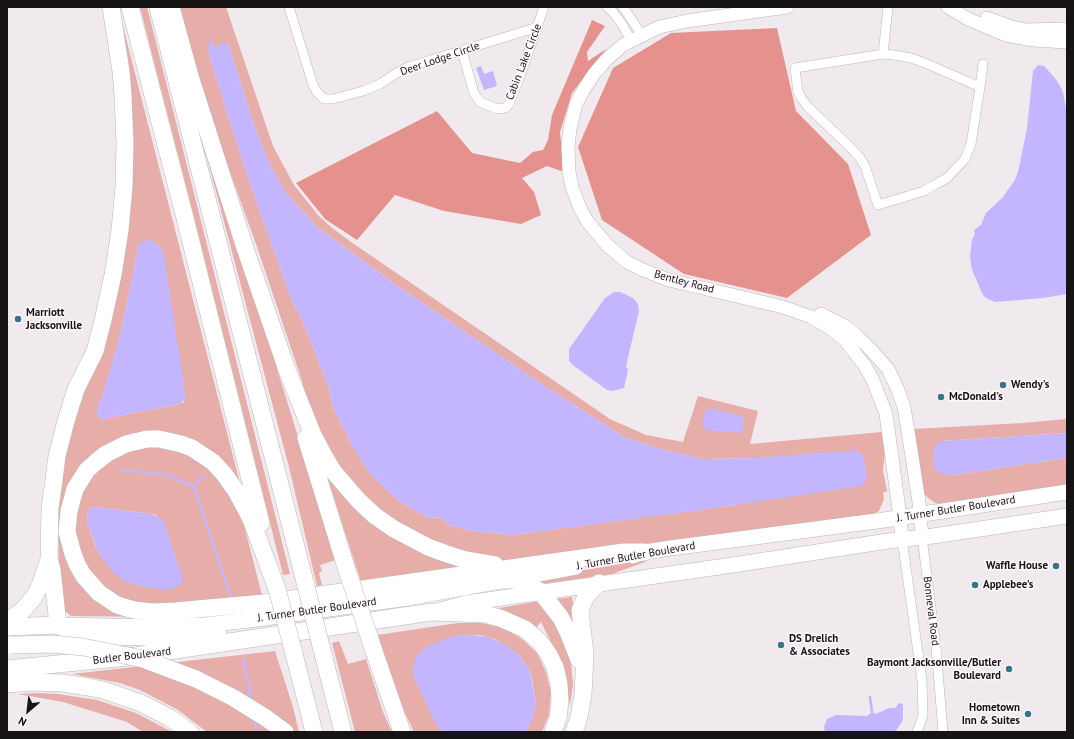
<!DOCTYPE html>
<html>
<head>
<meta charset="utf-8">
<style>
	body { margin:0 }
	#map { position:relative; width:1074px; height:739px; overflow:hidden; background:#f0eaee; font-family:"PT Sans",sans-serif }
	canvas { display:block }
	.frame { position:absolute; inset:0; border:8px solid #151314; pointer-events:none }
	.north { position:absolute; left:8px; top:691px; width:40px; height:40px; -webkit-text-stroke:3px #fdf7fb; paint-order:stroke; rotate:208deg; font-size:11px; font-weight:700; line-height:16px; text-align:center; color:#151314 }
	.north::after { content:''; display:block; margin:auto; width:14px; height:18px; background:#151314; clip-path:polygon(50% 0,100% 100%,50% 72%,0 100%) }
</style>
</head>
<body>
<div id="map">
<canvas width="1074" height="739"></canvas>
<div class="frame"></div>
<div class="north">N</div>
</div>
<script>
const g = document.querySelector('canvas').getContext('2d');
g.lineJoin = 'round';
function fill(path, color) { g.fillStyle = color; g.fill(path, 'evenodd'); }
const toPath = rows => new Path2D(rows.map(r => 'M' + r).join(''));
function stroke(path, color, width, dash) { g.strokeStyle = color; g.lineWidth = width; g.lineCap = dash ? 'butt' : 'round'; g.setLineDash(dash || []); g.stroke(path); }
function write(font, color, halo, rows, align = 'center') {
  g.font = font + ' "PT Sans",sans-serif'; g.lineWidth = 3; g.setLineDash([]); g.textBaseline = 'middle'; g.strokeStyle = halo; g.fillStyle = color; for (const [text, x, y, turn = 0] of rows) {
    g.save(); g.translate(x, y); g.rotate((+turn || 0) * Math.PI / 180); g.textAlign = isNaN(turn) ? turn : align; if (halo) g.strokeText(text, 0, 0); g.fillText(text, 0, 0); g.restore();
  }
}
fill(toPath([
	[118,7,243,495,222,466,138,437,69,491,83,582,157,617,71,616,65,611,59,575,58,516,66,455,75,420,93,367,116,277],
	[150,241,156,243,161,248,184,402,180,404,103,419,99,418,99,403,102,399,121,332,139,244],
	[140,7,147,7,290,574,283,575,201,245],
	[180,7,226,7,273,146,294,185,318,215,332,228,354,244,610,419,646,435,683,442,698,396,758,411,750,444,882,432,885,451,883,471,887,491,883,493,884,499,879,511,873,514,591,553,505,562,454,552,385,517,335,465,311,413,301,378,256,244,225,158,200,81],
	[214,43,215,49,228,43,254,125,270,165,286,193,317,227,399,287,546,387,624,437,661,449,703,459,754,458,736,505,512,535,472,531,448,525,441,517,429,518,400,502,370,474,353,447,333,407,328,385,302,320,290,296,246,172,209,55],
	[201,135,254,294,336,560,320,565,322,571,319,573,322,585,317,586,289,467],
	[1067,419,1067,433,941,441,947,476,1067,458,1067,485,940,504,935,503,927,497,923,492,913,429,1023,423],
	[155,442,208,463,241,513,263,599,148,608,103,590,73,544,77,497,107,457],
	[96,507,151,514,157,515,100,556,93,540,87,521,88,509],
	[320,455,370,515,493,567,362,585],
	[645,560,645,562,612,574,542,584,537,578],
	[572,597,572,598,578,634,556,599],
	[540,601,550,613,569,652,571,664,573,684,570,706,565,670,541,622,536,628,523,619,499,608],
	[458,623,481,623,503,628,522,639,537,653,546,672,551,692,549,715,542,732,526,732,534,714,536,704,532,679,530,671,524,662,518,654,495,639,480,635,472,635,455,636,413,676,442,732,414,732,404,711,377,635],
	[339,641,348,664,366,659,383,712,392,732,355,732,332,643],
	[275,651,293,707,299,732,207,732,178,710,140,690,120,683,72,674],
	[38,693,58,694,97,700,136,713,172,732,143,732,127,722,63,702,18,694]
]), '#e6ada9');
fill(toPath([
	[592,20,605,26,587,52,588,61,606,49,572,93,560,132,564,172,547,166,522,178,534,192,541,215,521,224,444,211,395,195,357,240,325,219,296,183,437,111,472,153,520,163,533,152,543,150,548,140,552,115],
	[777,28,796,111,848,164,871,235,787,298,684,274,602,220,578,147,613,68,671,33]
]), '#e5928f');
fill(toPath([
	[210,40,214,43,215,49,217,48,222,43,228,43,254,125,270,165,286,193,317,227,399,287,546,387,624,437,661,449,703,459,754,458,857,450,864,457,867,479,862,486,694,511,512,535,472,531,448,525,441,517,429,518,400,502,370,474,353,447,333,407,328,385,302,320,290,296,246,172,209,55,209,41],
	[1038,65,1044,66,1054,77,1059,84,1063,92,1067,115,1067,294,1043,298,995,302,986,298,983,295,972,270,970,256,972,240,975,234,974,230,981,225,986,213,1002,198,1015,180,1019,168,1027,128,1033,71],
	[481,66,484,74,493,71,497,86,484,90,476,68],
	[150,240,156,243,161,248,164,255,186,398,180,404,103,419,99,418,97,414,97,409,102,398,121,332,139,244,144,241],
	[614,292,620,292,633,298,638,304,639,311,626,366,628,370,624,388,613,391,607,390,574,366,569,361,569,349,605,298],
	[710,408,742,416,744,419,743,428,740,433,707,430,704,429,702,425,705,411],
	[1067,433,1067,458,947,476,939,472,935,469,933,464,934,447,941,441],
	[96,507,151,514,163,519,183,579,182,584,168,590,145,587,125,582,112,571,100,556,93,539,87,521,88,509],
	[472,635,488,637,501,642,518,654,530,671,536,704,534,714,526,732,442,732,437,726,413,676,413,667,414,662,418,655,425,648,445,639,455,636],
	[899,703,903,704,903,717,902,722,895,732,825,732,824,727,827,719,836,715,867,716,872,712,876,714,889,708,895,708]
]), '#c4b6fe');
stroke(toPath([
	[122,470,168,475,194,487,230,595],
	[194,487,204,475],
	[243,659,252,702],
	[870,697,872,712],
	[254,719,257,732]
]), '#c4b6fe', 2.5);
const street = toPath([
	[289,7,313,85,317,92,324,99,333,99,363,91,380,84,395,74,408,67,538,27],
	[607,7,612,11,622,24,631,41],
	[623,7,642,35],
	[462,51,474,93,480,102,497,109,505,108,509,104,519,79,544,7],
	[883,54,888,7],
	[980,87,925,63,911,58,894,55,883,54,795,68,798,92,802,99,807,106,850,147,860,158,865,166,878,205,924,191,936,184,947,178,965,159,971,144,980,87,983,64],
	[922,537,936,647,943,732],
	[902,539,922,681,923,716,917,732]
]);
const secondary = toPath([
	[787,7,687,21,659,27,623,45,606,60,594,74,584,89,576,104,570,129,568,146,569,172,572,187,580,208,587,221,607,245,627,262,643,270,669,280,783,307,811,317,827,326,844,339,865,366,872,378,886,414,900,517,902,539],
	[948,7,968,19,1006,35,1034,40,1067,42],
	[987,18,1012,27,1027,30,1067,29],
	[821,314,843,325,856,335,872,351,888,369,898,390,904,407,909,437,919,502,922,537]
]);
const primary = toPath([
	[633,556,645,552,671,548,884,520,1067,492],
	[440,610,466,603,733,565,888,541,933,536,1067,516],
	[61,625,153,627,205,625,250,620,408,598,576,567]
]);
const highway = toPath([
	[130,7,184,214,261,523],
	[158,7,306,586],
	[171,7,190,76,245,248,287,370,313,435,323,454,333,471,358,500,375,516,394,529,428,547,444,553,466,560,495,565],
	[306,438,345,564],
	[502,580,514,580,527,584,541,592,561,618,568,632,579,660],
	[277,589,251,519,236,491,224,474,213,462,192,448,181,444,159,439,147,439,126,444,106,454,96,462,87,470,75,489,69,511,67,532,73,554,77,564,83,575,99,593,117,605,134,610,153,612,175,611,264,603,624,552,645,552],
	[7,619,14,617,23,610,34,597,40,586,49,559],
	[58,625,52,569,49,559,50,508,54,480,57,456,66,421,76,389,95,351,103,320,113,275,120,230,124,187,125,143,123,95,121,71,111,7],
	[58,625,73,633,97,636,147,637,218,634],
	[7,627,58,625],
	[321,646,343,732],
	[293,650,314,732],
	[374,651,402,732],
	[7,669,128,657,431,612,484,614,500,618,525,629,539,641,548,653,555,667,559,684,560,701,558,718,553,732],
	[7,684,33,682,63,683,88,687,103,690,141,703,170,718,190,732],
	[574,732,579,717,583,695,585,654,580,610,586,596,599,583]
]);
stroke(street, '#bbb6b9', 10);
stroke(secondary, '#bbb6b9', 14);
stroke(primary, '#bbb6b9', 16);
stroke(highway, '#bbb6b9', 18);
stroke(street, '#fff', 9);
stroke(secondary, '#fff', 13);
stroke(primary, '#fff', 15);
stroke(highway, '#fff', 17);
const highwayBridge = toPath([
	[345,564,374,651],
	[306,586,321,646],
	[277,589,293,650],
	[12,645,53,644,83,647,143,659,196,679,232,697,266,718,285,732]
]);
stroke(highwayBridge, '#bbb6b9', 18, []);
stroke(highwayBridge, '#fff', 17);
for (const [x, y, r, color] of [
	[18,319,4,"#37738a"],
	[1003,385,4,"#37738a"],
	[941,397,4,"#37738a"],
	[1056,566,4,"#37738a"],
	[975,585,4,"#37738a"],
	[781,645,4,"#37738a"],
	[1009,669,4,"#37738a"],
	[1028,714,4,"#37738a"]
]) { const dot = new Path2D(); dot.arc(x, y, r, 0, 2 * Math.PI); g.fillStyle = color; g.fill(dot); stroke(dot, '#fdf7fb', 1.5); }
write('11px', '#151314', '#fdf7fb', [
	["Deer Lodge Circle",440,59,-19],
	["Cabin Lake Circle",524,62,-69],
	["Bentley Road",684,282,15],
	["J. Turner Butler Boulevard",956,509,-9],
	["J. Turner Butler Boulevard",636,556,-10],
	["J. Turner Butler Boulevard",317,610,-8],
	["Bonneval Road",931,611,83],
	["Butler Boulevard",132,656,-7]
]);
write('bold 11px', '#151314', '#fdf7fb', [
	["Marriott",26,313],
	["Jacksonville",26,326],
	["Wendy's",1011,385],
	["McDonald's",949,397],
	["Waffle House",1048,566,"right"],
	["Applebee's",983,585],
	["DS Drelich",789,639],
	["& Associates",789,652],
	["Baymont Jacksonville/Butler",1001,663,"right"],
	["Boulevard",1001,676,"right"],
	["Hometown",1020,708,"right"],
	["Inn & Suites",1020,721,"right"]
], 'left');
</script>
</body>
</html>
